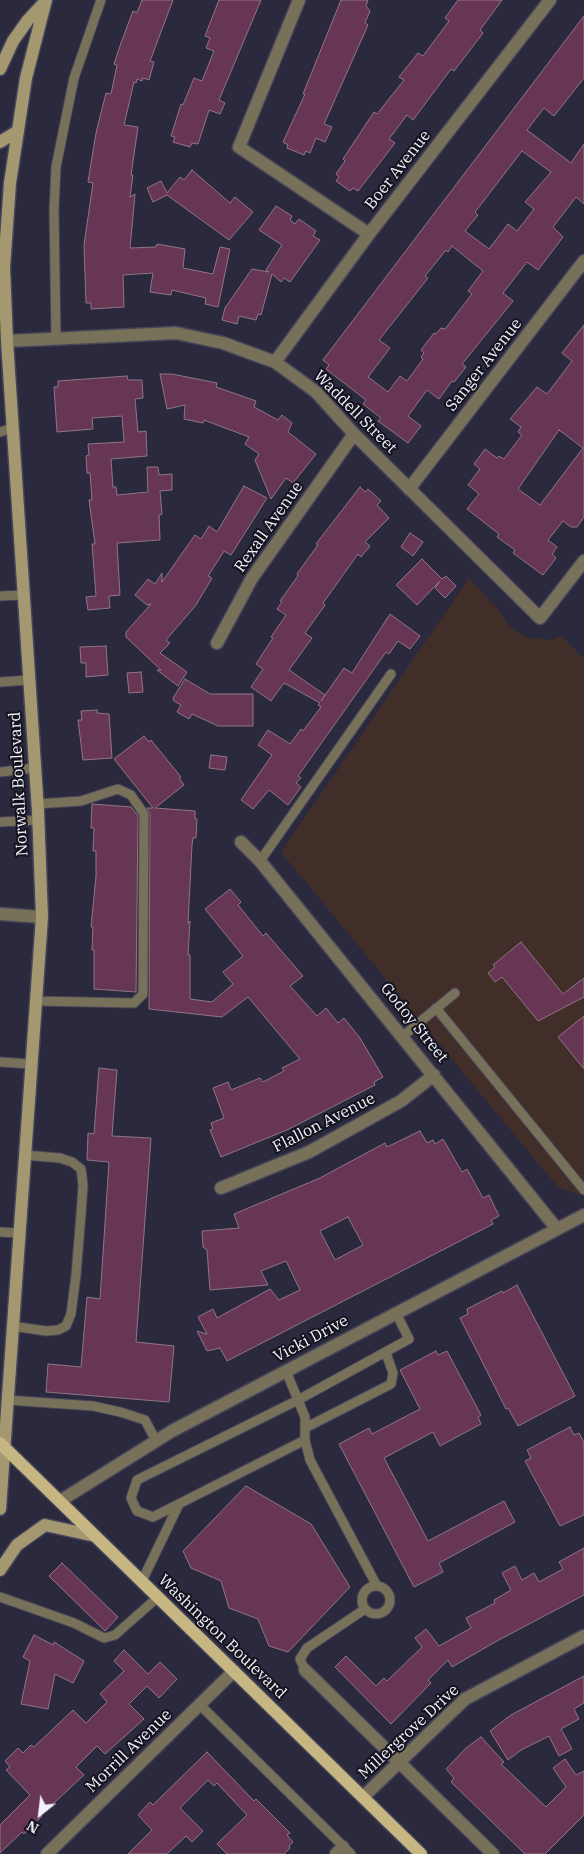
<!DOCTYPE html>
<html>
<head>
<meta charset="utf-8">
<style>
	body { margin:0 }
	#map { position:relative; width:584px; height:1854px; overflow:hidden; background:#2b293e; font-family:"IBM Plex Serif",serif }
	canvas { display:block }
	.north { position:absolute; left:15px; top:1789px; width:50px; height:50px; -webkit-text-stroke:4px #14131d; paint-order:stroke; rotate:209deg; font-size:14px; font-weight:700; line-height:20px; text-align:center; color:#f2f2fd }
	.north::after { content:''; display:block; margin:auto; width:18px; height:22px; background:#f2f2fd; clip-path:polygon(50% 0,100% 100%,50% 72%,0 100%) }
</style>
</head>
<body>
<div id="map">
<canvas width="584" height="1854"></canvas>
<div class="north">N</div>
</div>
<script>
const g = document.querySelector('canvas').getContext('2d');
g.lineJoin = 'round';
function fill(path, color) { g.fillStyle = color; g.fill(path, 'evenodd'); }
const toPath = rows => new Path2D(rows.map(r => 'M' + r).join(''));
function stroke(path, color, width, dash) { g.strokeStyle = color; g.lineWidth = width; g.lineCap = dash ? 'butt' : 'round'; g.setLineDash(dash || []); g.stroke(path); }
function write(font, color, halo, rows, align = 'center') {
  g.font = font + ' "IBM Plex Serif",serif'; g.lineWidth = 4; g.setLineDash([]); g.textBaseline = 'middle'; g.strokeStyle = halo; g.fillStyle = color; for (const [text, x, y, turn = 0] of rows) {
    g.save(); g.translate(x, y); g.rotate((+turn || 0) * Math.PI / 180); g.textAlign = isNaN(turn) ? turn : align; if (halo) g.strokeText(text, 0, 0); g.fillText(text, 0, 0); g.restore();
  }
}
fill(toPath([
	[469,578,496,607,512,629,529,638,551,640,561,636,584,659,584,1192,578,1195,558,1187,541,1167,281,852]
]), '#412e29');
const building = toPath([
	[142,0,173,0,150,61,154,62,149,80,143,78,142,81,137,79,136,83,134,82,124,125,138,127,131,175,133,175,130,197,135,194,130,248,156,247,157,244,185,249,183,268,213,274,220,247,230,249,218,307,205,304,206,298,172,290,171,295,150,292,153,273,123,275,124,307,91,309,91,303,86,303,84,245,93,183,88,182,96,133,106,93,111,94,117,65,114,64,121,43,133,11,137,13,142,0],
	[219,0,261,0,219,100,225,103,220,114,209,110,198,144,192,143,190,147,173,142,175,137,171,136,181,104,183,105,194,78,202,81,214,51,206,48,210,38,205,36,219,0],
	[341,0,368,0,366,6,370,11,365,23,368,25,324,124,332,127,325,142,316,138,310,153,306,151,304,155,287,148,288,145,283,142,305,94,303,94,341,0],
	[458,0,502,0,480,30,483,33,454,71,451,69,413,120,407,115,389,139,395,143,358,191,353,188,350,191,336,181,339,177,336,174,345,161,343,159,374,112,377,114,404,80,399,77,418,53,423,56,449,21,445,18,458,0],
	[584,16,584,78,554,116,544,108,527,130,571,163,584,144,584,204,576,197,553,227,563,237,538,270,527,262,503,293,513,301,462,364,466,367,454,382,452,381,439,399,427,390,408,416,421,426,408,443,378,421,381,418,363,404,366,400,326,369,329,365,323,360,584,16],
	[522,151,551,172,525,202,534,209,517,231,508,224,489,249,465,231,478,215,475,212,522,151],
	[452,246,483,271,468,291,472,294,445,329,441,328,436,334,434,333,421,350,424,353,421,357,423,359,407,381,400,376,388,392,368,377,390,348,379,340,428,278,425,276,446,250,448,252,452,246],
	[192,170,230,203,235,197,253,212,229,240,167,195,153,202,147,188,161,181,167,193,180,177,184,180,192,170],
	[276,206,292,216,290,220,295,224,299,219,316,231,313,236,320,240,290,282,284,278,281,282,272,274,261,315,258,314,256,320,239,316,237,324,222,320,225,308,252,269,269,272,266,270,282,245,259,230,276,206],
	[584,325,584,517,577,527,571,527,563,521,548,540,557,547,552,554,556,558,543,575,513,553,515,550,497,537,499,534,467,509,479,494,468,485,480,469,474,464,485,449,497,458,499,456,504,459,522,435,518,432,521,427,510,419,537,387,547,394,572,361,562,353,584,325],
	[559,430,583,448,540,505,518,489,559,430],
	[160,374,172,374,217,383,216,387,256,401,254,407,278,420,282,415,292,423,288,432,316,454,293,483,286,478,271,499,255,460,259,454,245,444,249,437,204,420,203,423,184,419,185,405,167,409,160,374],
	[127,376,128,380,142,380,143,398,135,399,138,432,146,431,147,456,111,459,113,487,116,487,117,495,148,492,147,467,158,467,159,475,172,474,172,490,160,491,162,514,159,515,160,540,117,543,120,595,109,596,110,608,88,610,86,597,96,596,92,544,95,544,89,500,92,500,90,473,87,473,86,456,89,455,88,444,124,442,122,416,92,418,93,429,57,432,54,387,58,387,58,381,127,376],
	[244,486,267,498,231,555,224,551,208,576,212,578,196,605,166,640,170,643,160,653,187,672,178,686,157,670,161,670,126,637,126,632,151,604,147,605,135,595,148,579,155,584,162,573,162,582,195,535,201,539,209,526,217,532,244,486],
	[360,487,365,492,368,489,381,501,377,505,389,518,365,542,370,546,361,557,358,554,323,603,325,605,305,633,312,638,289,670,325,695,321,701,344,668,352,673,390,614,420,636,410,649,398,641,389,654,386,652,298,776,301,778,296,783,301,787,288,805,269,790,253,809,241,800,272,755,258,745,268,730,290,744,301,729,303,731,321,707,318,705,320,703,284,683,271,701,251,687,263,669,256,664,273,638,271,637,286,615,277,609,282,602,280,601,298,576,297,574,318,545,316,544,360,487],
	[410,533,423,542,413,556,401,547,410,533],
	[422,559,442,579,446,576,456,586,445,598,435,588,440,581,417,605,396,585,422,559],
	[106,646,108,675,86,677,86,663,81,663,80,647,106,646],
	[141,672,143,692,129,693,127,673,141,672],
	[185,679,210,694,253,694,253,726,218,726,192,714,189,719,177,712,181,705,174,701,173,698,185,679],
	[97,710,97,713,109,714,112,758,83,760,78,720,82,720,81,711,97,710],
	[144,736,149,742,151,740,181,777,179,778,184,785,155,808,195,811,195,819,197,819,196,838,193,838,192,845,188,923,190,921,188,955,190,955,190,999,212,1002,233,984,223,972,243,956,205,909,230,889,241,902,238,905,263,936,266,933,303,976,290,986,317,1016,326,1008,338,1023,344,1018,360,1038,383,1077,374,1082,375,1085,289,1129,221,1157,210,1130,213,1129,211,1123,224,1118,213,1088,228,1082,231,1090,260,1078,263,1082,284,1071,282,1068,300,1059,248,997,222,1017,149,1009,150,814,147,808,153,808,114,759,144,736],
	[211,755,227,757,225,770,209,768,211,755],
	[92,804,131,807,138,816,136,992,94,989,94,950,92,950,93,927,91,927,96,876,96,851,93,851,94,828,91,828,92,804],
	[521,942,563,994,584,978,584,997,538,1021,502,977,495,982,488,973,495,967,493,965,521,942],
	[584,1016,584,1069,558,1037,584,1016],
	[99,1068,117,1070,112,1136,151,1138,136,1342,174,1346,169,1402,46,1392,48,1364,81,1367,87,1297,100,1299,109,1162,87,1160,88,1133,94,1134,99,1068],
	[420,1131,427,1143,433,1140,435,1144,443,1139,462,1172,467,1169,483,1198,489,1195,499,1216,491,1220,493,1224,227,1361,220,1348,207,1351,197,1331,207,1334,198,1317,213,1309,217,1318,270,1289,279,1300,300,1290,286,1261,261,1271,268,1285,210,1290,207,1250,203,1247,202,1231,239,1228,234,1214,320,1178,385,1143,387,1147,420,1131],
	[348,1217,363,1245,335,1260,320,1231,348,1217],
	[517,1285,575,1396,518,1426,508,1408,506,1409,460,1318,468,1314,467,1309,502,1291,503,1293,517,1285],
	[436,1351,438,1355,447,1351,481,1415,478,1417,481,1424,440,1446,433,1432,384,1458,428,1541,504,1501,515,1522,439,1563,443,1572,414,1587,339,1444,369,1428,372,1434,420,1409,400,1370,436,1351],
	[570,1427,574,1435,579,1433,584,1442,584,1515,560,1526,525,1461,531,1458,527,1450,570,1427],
	[246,1486,311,1524,350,1587,288,1652,269,1646,258,1619,229,1608,221,1581,191,1568,183,1551,246,1486],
	[584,1548,584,1595,495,1642,452,1667,448,1660,428,1680,431,1683,391,1724,335,1667,346,1656,376,1686,384,1678,387,1681,422,1647,415,1638,426,1629,439,1646,471,1628,466,1618,495,1603,494,1600,511,1590,502,1573,515,1566,522,1580,534,1573,539,1582,563,1569,559,1562,584,1548],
	[62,1563,118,1617,105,1631,49,1576,62,1563],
	[34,1635,53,1645,54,1642,84,1661,73,1683,55,1674,48,1709,21,1704,30,1661,23,1657,34,1635],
	[124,1650,148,1674,160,1662,177,1679,159,1698,147,1686,129,1704,144,1719,105,1754,97,1746,76,1767,84,1775,41,1815,42,1816,24,1834,22,1832,0,1853,0,1825,30,1795,6,1770,10,1767,5,1761,18,1748,23,1753,31,1745,34,1747,73,1710,86,1723,107,1702,100,1694,124,1671,114,1661,124,1650],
	[584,1676,584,1703,574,1709,579,1719,561,1729,572,1749,559,1756,549,1736,521,1750,508,1760,490,1731,511,1715,584,1676],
	[481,1737,504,1762,501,1764,546,1807,566,1787,553,1768,565,1759,576,1775,584,1771,584,1815,545,1854,525,1854,451,1782,454,1778,446,1769,466,1748,481,1737],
	[207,1752,254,1801,256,1799,290,1833,287,1835,293,1842,289,1846,290,1848,284,1854,227,1854,217,1844,247,1815,217,1783,214,1786,208,1780,180,1808,203,1831,192,1842,186,1836,167,1854,128,1854,152,1830,138,1815,150,1802,153,1805,207,1752]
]);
fill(building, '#683655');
stroke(building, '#8f7684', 1);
const lane = toPath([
	[56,338,54,210,56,167,74,78,101,0],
	[0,432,12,428],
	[0,596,23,595],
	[0,682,29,680],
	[0,772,35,768],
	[0,822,38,820],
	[260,861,391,674],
	[35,1001,134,1003,143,994,144,814,131,795,118,789,81,801,37,804],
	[436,1008,584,1190],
	[403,1036,455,993],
	[0,1062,31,1064],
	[0,1232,18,1233],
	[12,1326,46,1331,58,1330,66,1326,71,1314,76,1275,81,1214,83,1185,81,1169,72,1162,60,1158,24,1155],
	[286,1371,305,1417,305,1440,310,1460,377,1586],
	[7,1400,93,1406,120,1412,145,1420,156,1441],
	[305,1428,391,1384,393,1373,386,1353],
	[305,1440,153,1517,137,1511,131,1498,137,1480,298,1400,409,1339,396,1313],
	[142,1581,179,1504],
	'362 1600a14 14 0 1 1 28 0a14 14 0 1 1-28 0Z',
	[0,1597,74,1623,104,1638,115,1635,158,1597],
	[305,1670,300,1659,307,1648,365,1609],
	[200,1705,351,1854]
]);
const street = toPath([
	[299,0,239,147,369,234],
	[7,341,176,333,223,343,275,362,316,392,354,434,540,618,584,561],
	[275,362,369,234,550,0],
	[409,489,584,261],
	[217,643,252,578,354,434],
	[241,842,260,861,557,1229],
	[0,914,42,917],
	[221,1188,309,1152,401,1101,434,1075],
	[60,1501,172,1431,584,1215],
	[305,1670,493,1854],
	[363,1797,465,1699,584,1636],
	[47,1854,234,1671],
	[336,1854,343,1847]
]);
const secondary = toPath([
	[0,69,13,41,28,20,42,5],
	[0,142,18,131],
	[0,1509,42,917,38,811,7,341,4,268,10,183,26,78,46,0],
	[0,1570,17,1545,45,1525,95,1536]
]);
const primary = toPath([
	[0,1443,421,1854]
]);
stroke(lane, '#474559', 11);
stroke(street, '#474559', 15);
stroke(secondary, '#474559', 15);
stroke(primary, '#474559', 15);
stroke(lane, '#787159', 9);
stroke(street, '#787159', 12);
stroke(secondary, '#a49870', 12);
stroke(primary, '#c5b682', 12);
write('16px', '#f2f2fd', '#14131d', [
	["Boer Avenue",398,170,-52],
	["Sanger Avenue",484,365,-52],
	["Waddell Street",355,412,45],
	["Rexall Avenue",269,527,-55],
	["Norwalk Boulevard",19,784,-93],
	["Godoy Street",414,1023,51],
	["Flallon Avenue",324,1123,-27],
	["Vicki Drive",311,1339,-28],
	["Washington Boulevard",222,1637,44],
	["Millergrove Drive",409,1732,-43],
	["Morrill Avenue",129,1751,-44]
]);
</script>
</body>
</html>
